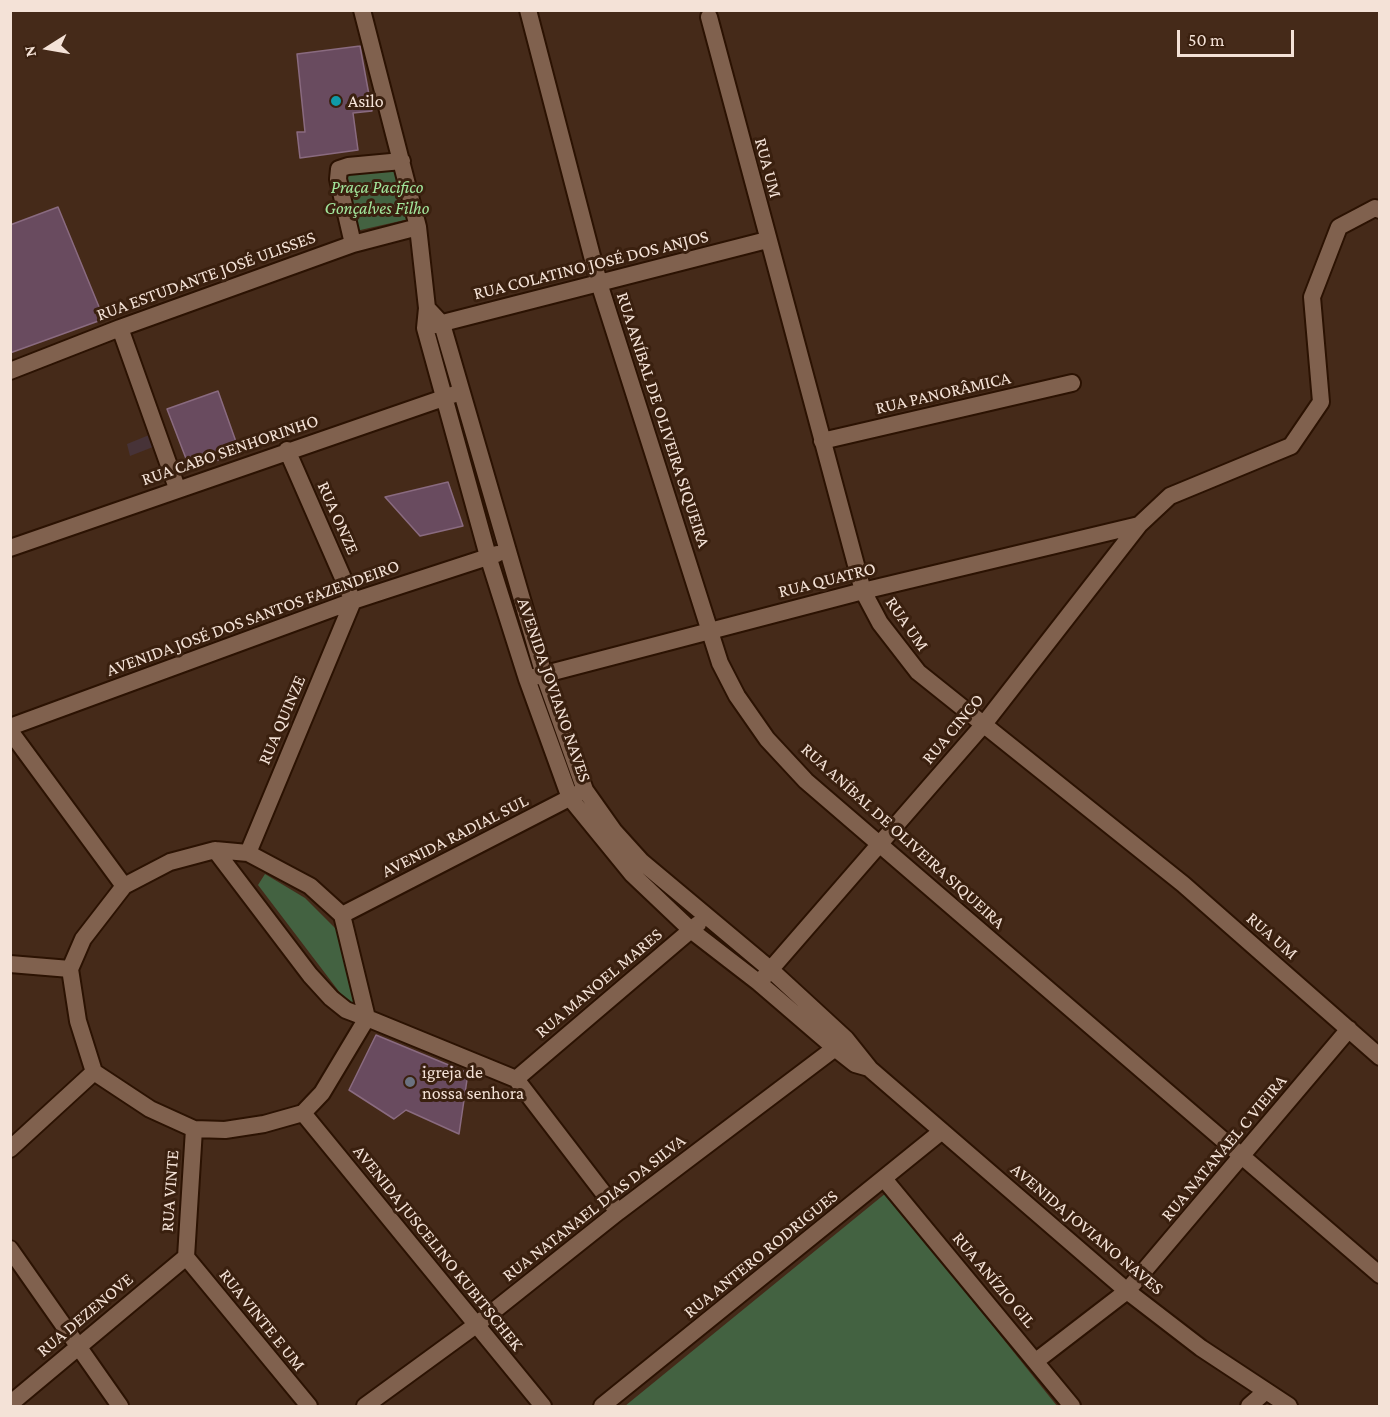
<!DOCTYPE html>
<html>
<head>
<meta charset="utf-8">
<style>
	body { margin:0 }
	#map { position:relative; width:1390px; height:1417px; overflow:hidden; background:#452a19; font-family:"Crimson Pro",serif }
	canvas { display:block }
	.frame { position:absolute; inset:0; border:12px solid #f4e2d7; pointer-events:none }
	.north { position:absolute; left:18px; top:18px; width:60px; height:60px; -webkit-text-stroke:4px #3a200f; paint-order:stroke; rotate:259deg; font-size:16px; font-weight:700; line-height:24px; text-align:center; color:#f4e2d7 }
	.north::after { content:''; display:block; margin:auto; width:21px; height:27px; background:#f4e2d7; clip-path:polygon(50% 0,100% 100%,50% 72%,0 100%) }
	.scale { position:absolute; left:1177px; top:30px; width:117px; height:27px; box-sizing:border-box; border:3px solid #f4e2d7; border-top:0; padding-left:8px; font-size:18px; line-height:21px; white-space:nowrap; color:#f4e2d7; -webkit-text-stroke:4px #3a200f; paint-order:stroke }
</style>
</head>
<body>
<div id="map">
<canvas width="1390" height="1417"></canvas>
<div class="frame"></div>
<div class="north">N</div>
<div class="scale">50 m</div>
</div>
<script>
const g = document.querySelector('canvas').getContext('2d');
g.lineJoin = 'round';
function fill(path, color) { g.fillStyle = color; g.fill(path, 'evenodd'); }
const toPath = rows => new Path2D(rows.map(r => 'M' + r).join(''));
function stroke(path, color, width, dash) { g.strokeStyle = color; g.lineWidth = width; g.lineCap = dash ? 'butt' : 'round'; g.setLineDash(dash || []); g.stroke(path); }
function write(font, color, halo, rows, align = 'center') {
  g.font = font + ' "Crimson Pro",serif'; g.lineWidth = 6; g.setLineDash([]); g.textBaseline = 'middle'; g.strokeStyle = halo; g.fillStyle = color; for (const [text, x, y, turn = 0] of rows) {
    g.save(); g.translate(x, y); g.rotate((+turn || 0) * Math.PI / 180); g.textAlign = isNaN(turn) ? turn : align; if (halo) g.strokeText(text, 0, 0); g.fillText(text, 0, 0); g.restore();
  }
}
fill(toPath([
	[149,435,153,447,130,456,127,444]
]), '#473338');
fill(toPath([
	[400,166,409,219,356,231,343,174],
	[265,874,305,898,338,931,354,1003,350,1006,258,885],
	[886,1193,1057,1406,625,1406]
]), '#436241');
const building = toPath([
	[360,46,372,111,353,113,358,150,300,158,297,132,305,132,297,54,360,46],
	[58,207,104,319,10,353,10,225,58,207],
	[218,391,240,453,190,469,167,409,218,391],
	[448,482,463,526,420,536,385,497,448,482],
	[376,1035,468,1073,459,1134,406,1110,394,1119,349,1090,376,1035]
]);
fill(building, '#694b5f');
stroke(building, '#8a6b80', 1.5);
const street = toPath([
	[362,10,418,227,427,308,425,328,488,556,527,679,570,798,632,874,692,931,758,982,836,1049,855,1064,869,1068],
	[528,10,599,283,720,663,737,696,767,739,806,781,1380,1275],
	[709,17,863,591,880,623,918,672,1183,884,1380,1057],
	[353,244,338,179,339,169,348,166,402,161],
	[427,308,442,324,544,675,585,790,614,831,642,862,771,970,846,1039,870,1069,1127,1291,1201,1348,1289,1406],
	[431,326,767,240],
	[120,328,177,488],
	[10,371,120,328,353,244,418,227],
	[822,441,1072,383],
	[10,548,455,394],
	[534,677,863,591,1139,525],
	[10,727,353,601,497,554],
	[10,731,124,886],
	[215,850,310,975,331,998,346,1010,367,1018,322,1093,303,1113,264,1124,225,1130,194,1129,150,1109,94,1072,78,1021,70,969,83,939,124,886,170,862,215,850],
	[215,850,248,853,310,886,342,915,367,1018,516,1079,618,1212],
	[248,853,353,601,287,450],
	[342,915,579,793],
	[10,964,70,969],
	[764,977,984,724,1139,525,1170,496,1291,446,1321,402,1312,297,1339,227,1375,208,1380,210],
	[516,1079,698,924],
	[303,1113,543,1406],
	[10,1149,94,1072],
	[885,1180,1072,1406],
	[10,1249,120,1406],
	[186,1257,309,1406],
	[186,1257,194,1129],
	[1036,1361,1127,1291,1349,1029],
	[10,1404,186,1257],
	[365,1406,476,1325,618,1212,843,1042],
	[602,1406,942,1131],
	[1249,1406,1266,1391]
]);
stroke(street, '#2b1202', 20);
stroke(street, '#80614e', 16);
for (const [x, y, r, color] of [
	[336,101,6,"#0f9aa8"],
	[410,1082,6,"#6b7280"]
]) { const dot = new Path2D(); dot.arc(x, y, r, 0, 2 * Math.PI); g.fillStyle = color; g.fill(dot); stroke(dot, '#3a200f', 2); }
write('18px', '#f4e2d7', '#3a200f', [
	["Asilo",348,101],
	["igreja de",422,1072],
	["nossa senhora",422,1093]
], 'left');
write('18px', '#f4e2d7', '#3a200f', [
	["RUA UM",768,168,75],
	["RUA COLATINO JOSÉ DOS ANJOS",591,265,-14],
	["RUA ESTUDANTE JOSÉ ULISSES",206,276,-20],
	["RUA PANORÂMICA",943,393,-13],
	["RUA ANÍBAL DE OLIVEIRA SIQUEIRA",663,420,72],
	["RUA CABO SENHORINHO",230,450,-19],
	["RUA ONZE",338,518,66],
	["RUA QUATRO",827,580,-14],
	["AVENIDA JOSÉ DOS SANTOS FAZENDEIRO",253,618,-20],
	["RUA UM",907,624,55],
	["AVENIDA JOVIANO NAVES",554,690,71],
	["RUA QUINZE",282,720,-67],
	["RUA CINCO",953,729,-50],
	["AVENIDA RADIAL SUL",455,836,-27],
	["RUA ANÍBAL DE OLIVEIRA SIQUEIRA",903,836,42],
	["RUA UM",1272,936,41],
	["RUA MANOEL MARES",599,983,-40],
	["RUA NATANAEL C VIEIRA",1224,1148,-50],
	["RUA VINTE",170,1191,-86],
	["RUA NATANAEL DIAS DA SILVA",594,1208,-38],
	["AVENIDA JOVIANO NAVES",1087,1229,40],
	["AVENIDA JUSCELINO KUBITSCHEK",438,1248,51],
	["RUA ANTERO RODRIGUES",761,1254,-39],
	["RUA ANÍZIO GIL",994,1280,50],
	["RUA DEZENOVE",85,1315,-40],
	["RUA VINTE E UM",262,1320,51]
]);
write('italic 18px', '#a2e69c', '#3a200f', [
	["Praça Pacifico",377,187],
	["Gonçalves Filho",377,208]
]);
</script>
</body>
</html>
